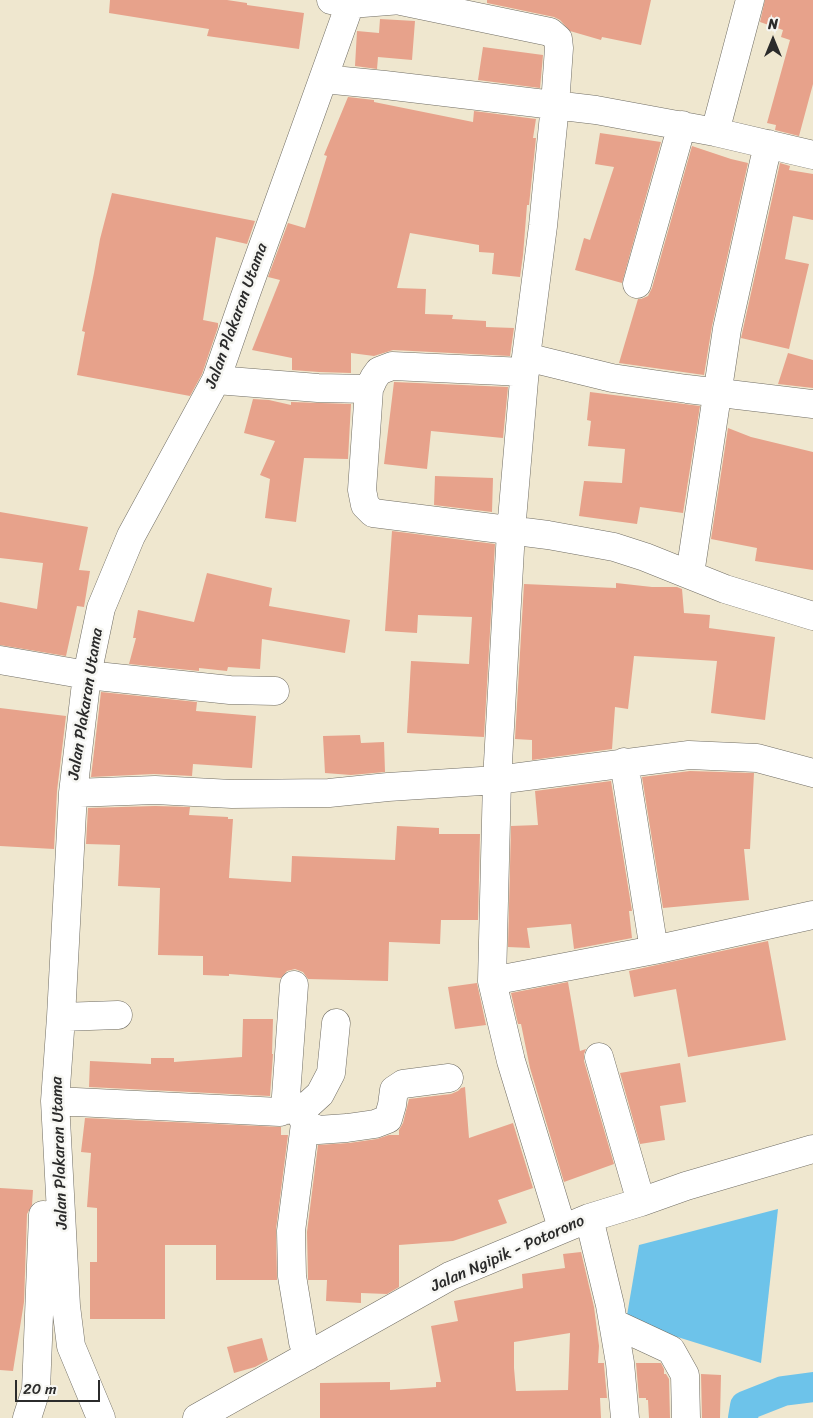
<!DOCTYPE html>
<html>
<head>
<meta charset="utf-8">
<style>
	body { margin:0 }
	#map { position:relative; width:813px; height:1418px; overflow:hidden; background:#efe7cf; font-family:Sriracha,sans-serif }
	canvas { display:block }
	.north { position:absolute; left:748px; top:15px; width:50px; height:50px; -webkit-text-stroke:4px #f6f6f2; paint-order:stroke; rotate:0deg; font-size:14px; font-weight:700; line-height:20px; text-align:center; color:#2b2b2b }
	.north::after { content:''; display:block; margin:auto; width:18px; height:22px; background:#2b2b2b; clip-path:polygon(50% 0,100% 100%,50% 72%,0 100%) }
	.scale { position:absolute; left:15px; top:1380px; width:85px; height:22px; box-sizing:border-box; border:2px solid #2b2b2b; border-top:0; padding-left:6px; font-size:15px; line-height:18px; white-space:nowrap; color:#2b2b2b; -webkit-text-stroke:4px #f6f6f2; paint-order:stroke }
</style>
</head>
<body>
<div id="map">
<canvas width="813" height="1418"></canvas>
<div class="north">N</div>
<div class="scale">20 m</div>
</div>
<script>
const g = document.querySelector('canvas').getContext('2d');
g.lineJoin = 'round';
function fill(path, color) { g.fillStyle = color; g.fill(path, 'evenodd'); }
const toPath = rows => new Path2D(rows.map(r => 'M' + r).join(''));
function stroke(path, color, width, dash) { g.strokeStyle = color; g.lineWidth = width; g.lineCap = dash ? 'butt' : 'round'; g.setLineDash(dash || []); g.stroke(path); }
function write(font, color, halo, rows, align = 'center') {
  g.font = font + ' Sriracha,sans-serif'; g.lineWidth = 5; g.setLineDash([]); g.textBaseline = 'middle'; g.strokeStyle = halo; g.fillStyle = color; for (const [text, x, y, turn = 0] of rows) {
    g.save(); g.translate(x, y); g.rotate((+turn || 0) * Math.PI / 180); g.textAlign = isNaN(turn) ? turn : align; if (halo) g.strokeText(text, 0, 0); g.fillText(text, 0, 0); g.restore();
  }
}
fill(toPath([
	[778,1209,761,1363,626,1321,639,1245]
]), '#6dc3ea');
stroke(toPath([
	[743,1418,745,1406,783,1391,813,1387]
]), '#6dc3ea', 30);
fill(toPath([
	[110,0,227,0,247,3,247,5,304,13,299,49,207,36,209,29,109,13],
	[487,0,651,0,641,45,602,37,601,40,570,31,560,20,554,17,487,3],
	[765,0,813,0,813,84,799,136,775,130,776,125,767,123,790,40,781,37,783,30,760,22],
	[380,19,415,21,412,60,378,57,377,69,355,66,357,31,379,33],
	[483,47,543,55,540,88,478,80],
	[348,97,374,100,374,102,473,122,474,111,536,119,533,138,536,138,529,205,527,205,523,255,520,277,492,274,494,253,479,252,479,245,410,233,397,288,426,289,425,314,453,315,452,319,486,321,486,327,514,328,510,356,393,350,374,356,351,353,351,373,319,372,292,370,292,358,252,350,280,280,268,277,288,223,305,228,327,156,324,155],
	[600,133,661,142,622,283,575,270,584,238,590,240,614,167,595,164],
	[692,146,731,159,748,163,712,326,704,375,619,363,638,299,641,299,648,296,652,288],
	[780,163,790,166,789,170,813,174,813,220,793,216,785,259,809,264,789,349,741,338],
	[112,193,255,221,247,244,216,237,203,320,218,323,218,327,202,374,190,396,77,375,85,332,82,331,94,273,100,239],
	[788,353,813,360,813,388,778,384],
	[394,382,508,387,503,438,431,431,427,469,384,464],
	[590,392,700,406,683,513,640,507,637,524,579,516,584,481,622,483,625,449,588,446,591,421,587,420],
	[253,399,269,400,291,405,291,402,351,404,348,459,304,458,296,522,265,518,270,479,260,475,275,441,244,433],
	[728,428,751,437,813,452,813,570,755,561,757,548,711,539],
	[435,476,493,478,492,512,434,505],
	[0,512,88,527,79,570,90,571,84,607,77,606,66,656,0,645,0,602,37,609,43,563,0,558],
	[392,531,495,544,484,737,407,733,411,661,469,664,472,617,418,615,417,633,385,631],
	[207,573,272,588,269,606,350,620,345,653,262,639,260,669,228,667,227,671,199,668,199,671,129,664,136,638,133,638,138,610,194,622],
	[616,583,652,587,677,587,682,589,684,613,710,615,709,628,775,637,765,720,711,713,717,661,634,656,628,709,615,707,612,749,532,760,532,740,515,739,524,584,616,588],
	[101,692,197,702,196,711,256,716,252,768,193,764,192,776,154,774,91,777],
	[0,708,66,716,57,791,54,849,0,846],
	[360,735,361,743,384,742,385,772,351,775,325,773,323,736],
	[690,771,754,773,750,849,744,849,749,900,663,908,642,777],
	[611,781,632,911,629,911,632,938,574,949,571,924,527,928,530,948,508,947,511,826,538,825,535,791],
	[155,806,190,807,189,815,228,817,228,819,233,819,229,878,291,882,292,856,395,860,397,826,439,828,439,834,480,834,478,920,441,920,440,944,389,942,388,981,308,979,303,972,295,969,287,971,281,978,229,974,229,976,203,975,203,956,158,955,160,888,118,886,120,845,86,844,88,808],
	[768,941,786,1040,688,1057,676,989,634,997,629,971],
	[568,982,580,1051,586,1049,584,1054,584,1061,614,1164,564,1182,530,1068,521,1024,518,1024,511,993],
	[477,983,486,1025,455,1029,448,987],
	[243,1019,273,1019,272,1054,273,1054,270,1096,89,1087,90,1061,151,1064,151,1058,174,1058,174,1062,242,1057],
	[680,1063,686,1102,660,1106,665,1140,640,1144,620,1073],
	[465,1087,469,1138,513,1123,533,1188,498,1200,507,1223,453,1241,399,1245,399,1287,387,1294,361,1293,361,1303,326,1301,327,1280,308,1280,308,1275,307,1232,318,1145,349,1143,377,1139,389,1135,399,1135,399,1130,403,1123,409,1099,451,1094,458,1091,461,1088],
	[85,1118,281,1127,281,1135,288,1135,276,1229,277,1280,216,1280,216,1245,165,1245,165,1319,90,1319,90,1262,97,1262,97,1208,87,1207,91,1153,81,1152],
	[0,1188,33,1190,32,1205,27,1214,24,1302,13,1371,0,1370],
	[581,1252,594,1307,599,1346,598,1363,604,1363,604,1365,607,1398,600,1398,601,1418,320,1418,320,1383,390,1382,390,1390,436,1387,436,1382,441,1382,431,1326,458,1321,454,1301,523,1288,522,1274,565,1268,563,1254],
	[570,1333,568,1390,516,1391,514,1368,514,1342],
	[262,1338,268,1360,255,1367,234,1373,227,1347],
	[636,1363,661,1363,664,1369,664,1374,666,1374,669,1379,670,1418,649,1418,648,1400,646,1400,646,1398,639,1398],
	[701,1374,721,1375,720,1418,702,1418]
]), '#e7a28b');
const minor = toPath([
	[331,0,350,4,401,0],
	[401,1,550,32,558,39,559,48,555,105,543,226,526,357,511,531,497,780,492,981,511,1061,562,1228],
	[323,79,385,85,596,110,715,132,813,155],
	[715,132,750,0],
	[637,284,682,125],
	[526,357,612,378,687,389,813,404],
	[216,380,318,388,369,389,374,378,379,371,392,366,525,372],
	[369,389,362,490,365,505,373,513,548,535,614,547,645,557,725,589,813,616],
	[690,574,727,329,768,144],
	[0,660,87,675,230,690,275,691],
	[624,762,654,950],
	[73,793,155,790,232,794,329,793,388,787,497,780,689,755,757,758,813,773],
	[492,981,654,950,813,915],
	[61,1017,118,1015],
	[599,1057,641,1202],
	[55,1101,280,1112,285,1110,299,1109,309,1104,320,1094,331,1073,336,1023],
	[299,1109,305,1124,318,1130,347,1128,375,1124,388,1119,392,1105,394,1090,403,1084,449,1078],
	[285,1110,294,985],
	[305,1124,291,1231,292,1276,303,1342,308,1356],
	[589,1218,610,1305,620,1363,625,1418],
	[613,1323,671,1350,685,1375,686,1418],
	[27,1418,36,1390,43,1215],
	[101,1418,71,1346,66,1306,55,1101,61,1017,73,793,87,675,101,608,131,536,216,380,244,299,350,4],
	[197,1418,450,1276,589,1218,641,1202,686,1186,813,1149]
]);
stroke(minor, '#706d64', 29);
stroke(minor, '#fff', 28);
write('16px', '#2b2b2b', '#f6f6f2', [
	["Jalan Plakaran Utama",237,316,-70],
	["Jalan Plakaran Utama",86,704,-81],
	["Jalan Plakaran Utama",60,1153,-92],
	["Jalan Ngipik - Potorono",508,1254,-24]
]);
</script>
</body>
</html>
